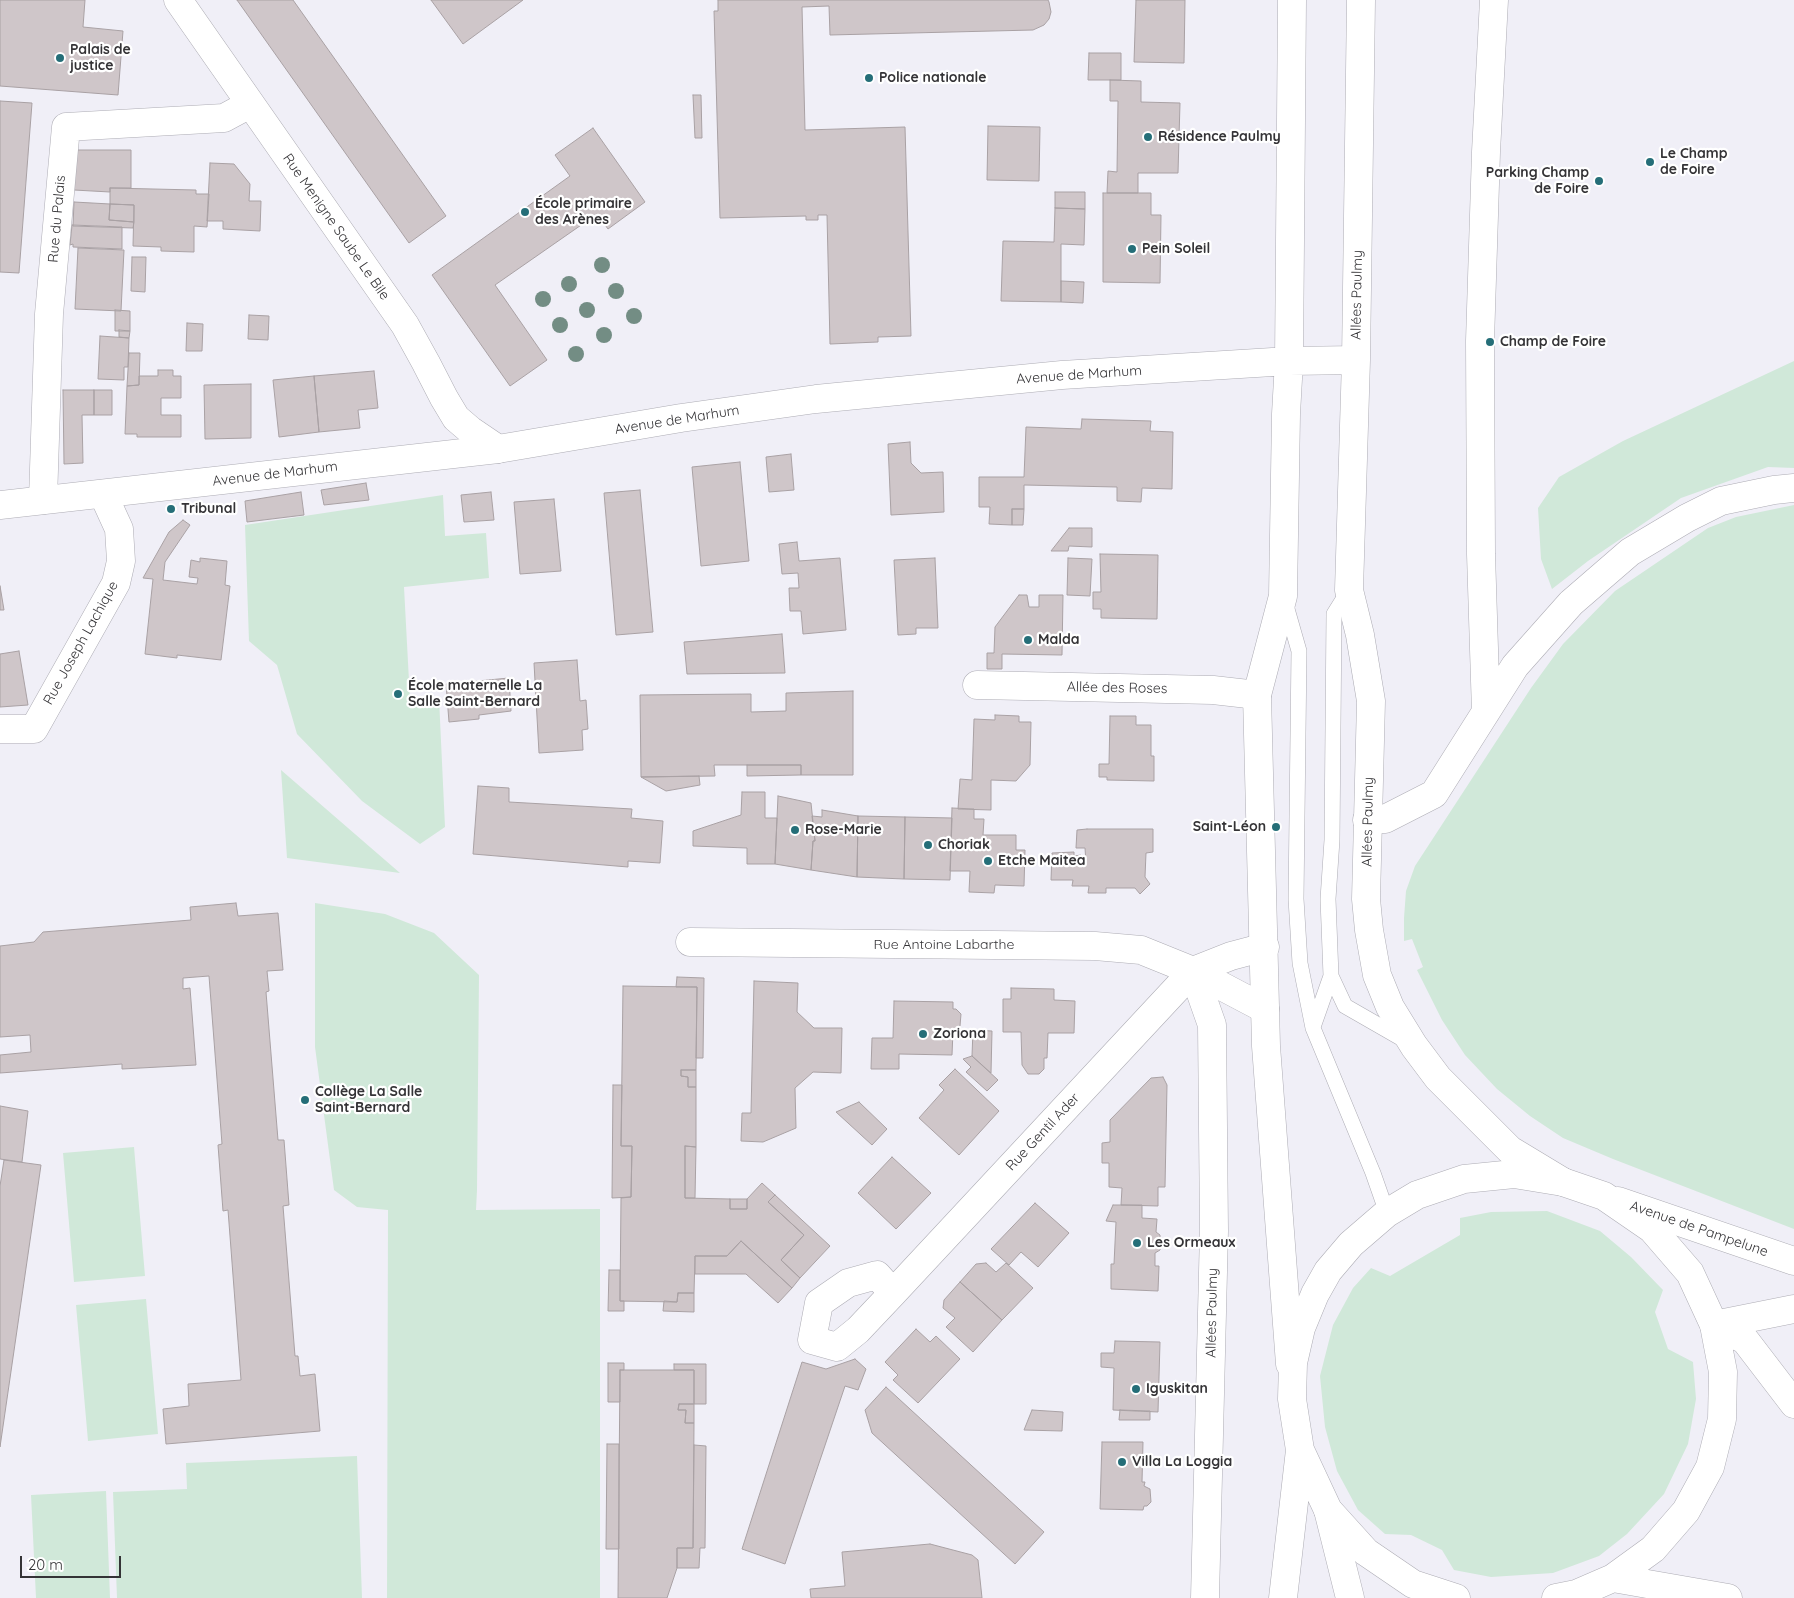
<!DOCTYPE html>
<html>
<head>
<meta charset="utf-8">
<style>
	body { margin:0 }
	#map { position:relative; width:1794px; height:1598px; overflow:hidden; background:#f0eff7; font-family:Quicksand,sans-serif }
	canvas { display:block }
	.scale { position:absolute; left:20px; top:1556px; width:101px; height:22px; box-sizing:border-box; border:2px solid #343336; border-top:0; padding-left:6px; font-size:15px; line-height:18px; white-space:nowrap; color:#343336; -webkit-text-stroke:4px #fff; paint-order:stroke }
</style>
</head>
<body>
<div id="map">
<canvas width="1794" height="1598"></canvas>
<div class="scale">20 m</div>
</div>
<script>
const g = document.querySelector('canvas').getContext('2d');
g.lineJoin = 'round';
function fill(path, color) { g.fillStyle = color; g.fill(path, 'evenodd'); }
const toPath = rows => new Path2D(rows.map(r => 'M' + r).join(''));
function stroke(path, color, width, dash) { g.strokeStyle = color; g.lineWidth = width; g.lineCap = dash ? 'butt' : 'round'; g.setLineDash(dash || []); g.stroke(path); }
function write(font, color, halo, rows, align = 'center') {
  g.font = font + ' Quicksand,sans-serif'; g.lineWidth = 4.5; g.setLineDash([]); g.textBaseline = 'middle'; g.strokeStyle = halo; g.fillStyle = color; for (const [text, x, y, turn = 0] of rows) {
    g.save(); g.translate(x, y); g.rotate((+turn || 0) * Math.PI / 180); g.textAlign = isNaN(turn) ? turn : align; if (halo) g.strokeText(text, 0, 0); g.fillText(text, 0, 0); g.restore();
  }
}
fill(toPath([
	[1794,361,1794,468,1768,467,1681,498,1588,561,1552,589,1541,559,1538,508,1559,477,1623,441],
	[443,495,445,536,486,533,489,578,404,587,410,700,439,698,445,827,420,844,362,801,297,734,277,665,249,641,245,525],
	[1794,505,1794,1229,1613,1159,1563,1138,1530,1116,1497,1089,1465,1055,1442,1020,1417,970,1423,967,1412,939,1404,941,1404,918,1406,891,1415,866,1531,688,1563,644,1615,591,1708,528,1736,517],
	[281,770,400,873,287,858],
	[315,903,385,914,434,933,479,975,477,1190,476,1210,600,1209,600,1598,387,1598,388,1210,357,1207,334,1190,315,1047],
	[134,1147,145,1276,74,1282,63,1153],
	[1547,1211,1600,1231,1631,1257,1663,1290,1655,1312,1668,1349,1693,1362,1696,1399,1688,1444,1664,1494,1627,1534,1599,1556,1553,1573,1491,1577,1454,1570,1442,1550,1411,1535,1385,1534,1358,1510,1337,1471,1325,1427,1320,1376,1333,1325,1353,1288,1371,1268,1390,1276,1460,1235,1460,1218,1491,1212],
	[146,1299,158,1434,88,1441,76,1305],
	[357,1456,362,1598,117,1598,113,1492,187,1489,186,1463],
	[106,1491,110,1598,36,1598,31,1495]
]), '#d0e8d9');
const building = toPath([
	[0,0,85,0,83,27,123,31,118,95,0,86,0,0],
	[237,0,293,0,446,216,409,243,237,0],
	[431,0,523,0,463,44,431,0],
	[718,0,1048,0,1049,2,1051,12,1049,19,1044,25,1033,30,830,35,829,6,802,7,805,130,905,127,911,336,878,337,878,342,830,344,827,215,818,215,818,220,806,220,806,216,720,218,714,11,718,11,718,0],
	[1136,0,1185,0,1184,63,1134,62,1136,0],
	[1089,53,1121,53,1121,80,1088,80,1089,53],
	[1110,80,1141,81,1141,102,1180,103,1178,173,1138,173,1138,193,1107,193,1108,171,1117,172,1118,101,1110,101,1110,80],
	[693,95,701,95,702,138,695,138,693,95],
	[0,101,32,103,19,273,0,272,0,101],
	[988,126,1040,127,1039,181,987,180,988,126],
	[593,128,645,202,608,229,597,214,495,285,547,360,510,386,432,275,570,176,555,155,593,128],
	[75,150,131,150,131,188,110,188,110,192,74,190,75,150],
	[210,163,234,164,250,184,249,201,261,201,260,231,223,229,223,221,207,221,210,163],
	[110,188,196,190,196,194,209,194,207,227,194,226,194,252,161,251,161,247,133,246,134,205,110,204,110,188],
	[1055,192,1085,192,1085,209,1055,208,1055,192],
	[1103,193,1151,193,1151,215,1161,215,1160,283,1103,282,1103,193],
	[74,202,110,204,109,220,134,222,133,228,73,226,74,202],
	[110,204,134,205,134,222,109,220,110,204],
	[1055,208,1085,209,1084,245,1061,244,1061,302,1001,301,1003,241,1054,242,1055,208],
	[72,225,122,227,122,249,73,247,73,244,70,245,72,225],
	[78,248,124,250,121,311,75,309,78,248],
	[132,257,146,257,145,292,131,291,132,257],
	[1061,281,1084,282,1083,303,1061,302,1061,281],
	[115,310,130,311,130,331,115,331,115,310],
	[249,315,269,316,268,340,248,339,249,315],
	[187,323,203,324,202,351,186,351,187,323],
	[119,330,130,331,129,338,119,337,119,330],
	[100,336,129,338,128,367,124,367,124,380,98,379,100,336],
	[129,353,140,353,139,385,127,386,129,353],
	[158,370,173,370,173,376,181,376,181,398,161,398,161,415,181,415,181,437,137,437,137,434,125,434,127,386,139,385,139,376,158,376,158,370],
	[374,371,378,408,358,410,360,428,319,432,314,376,374,371],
	[314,376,319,432,279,437,273,380,314,376],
	[251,384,251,438,205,439,204,385,251,384],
	[63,390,94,390,94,415,82,415,83,463,64,464,63,390],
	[94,390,112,390,112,415,94,415,94,390],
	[1082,419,1151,421,1150,431,1173,432,1172,489,1142,488,1141,502,1117,501,1117,487,1024,485,1024,509,1012,509,1012,525,989,524,990,507,979,507,979,477,1024,477,1026,427,1081,429,1082,419],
	[910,442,911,463,921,473,943,472,944,512,891,515,888,444,910,442],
	[791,454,794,490,769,492,766,457,791,454],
	[740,462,749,561,701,566,692,467,740,462],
	[366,483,369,500,324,505,321,490,366,483],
	[640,490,653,632,616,635,604,493,640,490],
	[301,492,304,515,247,522,245,501,301,492],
	[491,492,494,520,464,522,461,495,491,492],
	[554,499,561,571,520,574,514,502,554,499],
	[1012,509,1024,509,1023,525,1012,525,1012,509],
	[183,520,190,525,165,562,163,580,197,584,198,578,189,577,191,560,200,562,200,558,227,561,225,585,230,586,221,660,177,655,177,658,145,654,153,579,143,578,169,532,183,520],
	[1069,528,1092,528,1092,547,1069,546,1068,551,1051,551,1069,528],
	[797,542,799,561,840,558,846,630,803,634,801,611,790,611,789,588,799,588,798,573,782,574,779,544,797,542],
	[1100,554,1158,555,1157,619,1101,618,1101,609,1093,609,1093,592,1101,592,1100,554],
	[935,558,938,628,916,628,916,634,898,635,894,560,935,558],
	[1068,558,1092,559,1090,596,1067,595,1068,558],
	[0,586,4,610,0,610,0,586],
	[1019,595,1027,595,1029,607,1039,607,1039,595,1063,595,1062,655,1002,654,1002,669,987,669,987,653,994,653,995,627,1019,595],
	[782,634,785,673,687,674,684,642,782,634],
	[19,651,28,705,0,707,0,654,19,651],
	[577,660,580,701,586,700,588,729,582,730,583,750,539,753,534,663,577,660],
	[509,678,511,711,479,715,479,719,449,722,446,684,509,678],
	[853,691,853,775,801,775,801,765,714,765,715,776,641,777,640,695,751,694,751,712,786,711,786,693,853,691],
	[995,715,1019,716,1019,722,1031,722,1030,765,1016,781,991,780,991,810,958,809,960,779,972,780,974,719,995,720,995,715],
	[1110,716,1136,716,1136,725,1151,725,1151,756,1154,756,1154,781,1107,780,1107,777,1099,777,1099,764,1109,764,1110,716],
	[747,765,801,765,801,775,747,776,747,765],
	[699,776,700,785,666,791,641,777,699,776],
	[478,786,509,788,509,802,632,809,631,818,663,821,660,863,628,861,628,867,473,854,478,786],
	[742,792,765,792,765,818,777,818,775,864,747,864,747,848,693,846,693,831,741,815,742,792],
	[778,796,811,803,815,841,813,841,811,870,775,864,778,796],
	[952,808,974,809,974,819,984,819,983,835,1016,835,1016,850,1025,850,1024,886,995,885,994,893,969,892,970,871,950,871,952,808],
	[822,810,858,816,857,877,811,870,813,841,815,841,812,816,822,817,822,810],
	[858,816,905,817,904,879,857,877,858,816],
	[905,817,952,818,950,880,904,879,905,817],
	[1087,829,1153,829,1153,852,1146,853,1145,877,1150,884,1140,894,1135,888,1106,888,1106,893,1088,893,1089,886,1072,886,1073,880,1051,880,1052,853,1074,852,1074,856,1081,855,1081,864,1086,863,1085,848,1076,848,1077,830,1087,829],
	[236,903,238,916,278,913,283,970,267,971,269,991,266,992,278,1140,284,1140,289,1205,283,1206,295,1356,298,1356,300,1376,315,1374,320,1431,166,1444,163,1409,189,1406,188,1384,241,1380,228,1210,223,1211,218,1145,222,1144,209,976,183,978,183,989,190,988,196,1065,122,1069,122,1064,0,1073,0,1055,31,1052,30,1035,0,1037,0,946,34,942,43,932,191,920,190,907,236,903],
	[677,977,704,978,703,1058,696,1058,697,987,676,987,677,977],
	[754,981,798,983,797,1012,814,1028,842,1028,841,1073,813,1072,795,1088,796,1128,763,1142,741,1141,742,1113,751,1113,754,981],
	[623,986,697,987,696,1070,681,1070,681,1076,688,1077,688,1087,696,1087,696,1147,685,1146,685,1198,730,1199,730,1209,747,1209,747,1199,762,1183,775,1195,768,1202,804,1235,781,1260,800,1278,792,1288,741,1241,727,1256,695,1256,694,1293,678,1293,677,1302,620,1301,621,1198,631,1197,632,1146,621,1146,623,986],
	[1011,988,1054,989,1054,1000,1075,1001,1074,1033,1048,1033,1047,1058,1044,1058,1044,1069,1039,1074,1028,1074,1022,1065,1021,1032,1003,1032,1003,999,1011,999,1011,988],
	[894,1001,953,1002,953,1009,956,1009,961,1014,960,1026,956,1030,953,1031,952,1055,899,1054,899,1069,871,1069,872,1038,893,1038,894,1001],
	[973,1030,992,1031,991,1073,972,1056,973,1030],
	[972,1056,998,1080,987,1091,966,1072,971,1067,963,1059,972,1056],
	[955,1069,999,1111,959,1155,919,1118,944,1090,939,1085,955,1069],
	[681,1070,696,1070,696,1087,688,1087,688,1077,681,1076,681,1070],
	[1163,1077,1167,1085,1165,1187,1158,1187,1158,1206,1121,1205,1122,1188,1109,1187,1109,1163,1102,1163,1102,1143,1110,1142,1110,1120,1151,1078,1163,1077],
	[613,1085,622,1085,621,1146,632,1146,631,1197,612,1198,613,1085],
	[859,1102,887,1129,872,1145,836,1112,859,1102],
	[0,1106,28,1111,22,1162,0,1159,0,1106],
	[685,1146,696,1147,695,1198,685,1198,685,1146],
	[892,1157,931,1193,896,1229,858,1193,892,1157],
	[4,1160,41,1165,0,1447,0,1186,4,1160],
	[775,1195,830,1246,800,1278,781,1260,804,1235,768,1202,775,1195],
	[730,1199,747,1199,747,1209,730,1209,730,1199],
	[1035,1203,1069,1233,1038,1267,1021,1252,1009,1265,991,1249,1035,1203],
	[1113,1205,1142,1205,1142,1218,1157,1219,1156,1232,1160,1235,1160,1250,1155,1253,1155,1266,1159,1266,1158,1291,1111,1289,1111,1264,1114,1264,1116,1222,1106,1221,1113,1205],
	[741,1241,792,1288,778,1303,746,1274,695,1274,695,1256,727,1256,741,1241],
	[986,1263,996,1272,1006,1263,1033,1288,1002,1320,960,1282,976,1264,986,1263],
	[609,1270,620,1270,620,1301,624,1301,624,1311,608,1311,609,1270],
	[960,1282,1002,1320,973,1352,946,1327,955,1318,943,1308,944,1300,960,1282],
	[678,1293,694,1293,694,1312,663,1311,664,1301,677,1302,678,1293],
	[916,1329,930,1342,936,1336,960,1359,918,1403,893,1380,898,1375,885,1362,916,1329],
	[1115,1341,1160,1342,1158,1412,1113,1410,1114,1368,1101,1367,1101,1353,1114,1353,1115,1341],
	[855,1359,866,1369,858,1390,845,1386,785,1564,742,1549,802,1362,826,1369,855,1359],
	[608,1363,624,1363,624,1370,620,1370,620,1402,608,1402,608,1363],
	[674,1364,706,1364,706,1404,694,1404,694,1370,674,1370,674,1364],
	[620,1370,694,1370,694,1404,679,1404,678,1410,686,1410,685,1423,694,1423,693,1548,677,1548,677,1568,667,1598,618,1598,620,1370],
	[886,1387,1044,1532,1015,1564,872,1433,865,1410,886,1387],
	[679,1404,694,1404,694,1423,685,1423,686,1410,678,1410,679,1404],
	[1032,1410,1063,1412,1062,1431,1024,1430,1032,1410],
	[1120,1410,1150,1411,1150,1420,1119,1420,1120,1410],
	[1102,1442,1143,1442,1142,1482,1145,1482,1144,1486,1150,1489,1151,1502,1147,1506,1144,1506,1143,1510,1100,1509,1102,1442],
	[607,1444,619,1444,619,1549,606,1549,607,1444],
	[694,1445,706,1446,705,1548,700,1548,699,1568,677,1568,677,1548,693,1548,694,1445],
	[930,1544,972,1555,978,1560,982,1598,811,1598,810,1589,845,1586,842,1552,930,1544]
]);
fill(building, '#cfc6c9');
stroke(building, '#a9a1a4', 1);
const lane = toPath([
	[1349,590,1334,614,1332,840,1328,899,1331,976,1345,1006,1406,1041],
	[1285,602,1299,651,1296,899,1300,963,1313,1028,1373,1173,1387,1213],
	[1313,1027,1331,976]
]);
const street = toPath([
	[178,0,405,325,426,363,444,398,456,418,470,430,498,449],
	[43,500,49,314,66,127,224,118,250,104],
	[977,685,1213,690,1257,695],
	[1486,712,1481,554,1480,341,1486,152,1494,0],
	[0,729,34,729,116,583,121,561,119,529,103,494],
	[1367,820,1385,819,1434,794,1515,666,1571,603,1630,552,1687,518,1721,501,1774,490,1794,488],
	[690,942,1095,946,1141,950,1193,971,1265,1009],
	[1193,971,1212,1025,1214,1231,1205,1598],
	[893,1293,877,1275,848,1283,819,1303,812,1340,837,1347,858,1330,893,1293,1193,971,1231,956,1265,947]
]);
const secondary = toPath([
	[1361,0,1356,360,1349,590,1360,635,1371,701,1366,899,1369,930,1377,975,1390,1007,1414,1046,1438,1078,1510,1150,1563,1182],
	[0,505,498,449,681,418,816,399,1062,375,1289,361,1356,360],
	[1618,1201,1794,1261],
	[1714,1325,1794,1309],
	[1290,1364,1266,1046,1257,695,1283,596,1286,414,1289,361,1292,0],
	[1328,1510,1350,1598]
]);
const primary = toPath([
	[1714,1325,1745,1340,1794,1404],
	[1300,1450,1328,1510,1366,1552,1413,1584,1456,1598],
	[1613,1578,1728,1598],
	[1283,1598,1300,1450,1292,1399,1293,1363,1301,1328,1315,1294,1328,1271,1351,1244,1387,1213,1417,1195,1464,1179,1514,1174,1563,1182,1604,1196,1652,1229,1690,1273,1714,1325,1723,1372,1722,1419,1710,1467,1686,1511,1653,1549,1613,1578,1576,1594,1556,1598]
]);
stroke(lane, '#adacb4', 16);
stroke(street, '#adacb4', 29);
stroke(secondary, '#adacb4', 29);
stroke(primary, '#adacb4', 29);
stroke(lane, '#fff', 15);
stroke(street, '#fff', 28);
stroke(secondary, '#fff', 28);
stroke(primary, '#fff', 28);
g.fillStyle = '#738d84';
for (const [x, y] of [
	[602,265],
	[569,284],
	[616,291],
	[543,299],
	[587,310],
	[634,316],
	[560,325],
	[604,335],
	[576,354]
]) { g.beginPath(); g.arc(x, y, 8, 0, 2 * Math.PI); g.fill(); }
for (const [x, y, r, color] of [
	[60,58,5,"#256e78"],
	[869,78,5,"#256e78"],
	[1148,137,5,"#256e78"],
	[1650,162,5,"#256e78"],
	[1599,181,5,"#256e78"],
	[525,212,5,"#256e78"],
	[1132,249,5,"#256e78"],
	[1490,342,5,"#256e78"],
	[171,509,5,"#256e78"],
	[1028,640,5,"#256e78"],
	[398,694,5,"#256e78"],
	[1276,827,5,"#256e78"],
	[795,830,5,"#256e78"],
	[928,845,5,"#256e78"],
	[988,861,5,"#256e78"],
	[923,1034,5,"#256e78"],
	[305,1100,5,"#256e78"],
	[1137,1243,5,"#256e78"],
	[1136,1389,5,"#256e78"],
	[1122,1462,5,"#256e78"]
]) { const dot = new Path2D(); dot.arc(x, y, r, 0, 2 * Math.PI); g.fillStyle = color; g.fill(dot); stroke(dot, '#fff', 2); }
write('bold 14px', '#343336', '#fff', [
	["Palais de",70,50],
	["justice",70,66],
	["Police nationale",879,78],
	["Résidence Paulmy",1158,137],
	["Le Champ",1660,154],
	["de Foire",1660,170],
	["Parking Champ",1589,173,"right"],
	["de Foire",1589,189,"right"],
	["École primaire",535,204],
	["des Arènes",535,220],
	["Pein Soleil",1142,249],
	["Champ de Foire",1500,342],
	["Tribunal",181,509],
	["Malda",1038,640],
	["École maternelle La",408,686],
	["Salle Saint-Bernard",408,702],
	["Saint-Léon",1266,827,"right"],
	["Rose-Marie",805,830],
	["Choriak",938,845],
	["Etche Maitea",998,861],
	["Zoriona",933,1034],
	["Collège La Salle",315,1092],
	["Saint-Bernard",315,1108],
	["Les Ormeaux",1147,1243],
	["Iguskitan",1146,1389],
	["Villa La Loggia",1132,1462]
], 'left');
write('14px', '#343336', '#fff', [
	["Rue du Palais",57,219,-85],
	["Rue Menigne Saube Le Bile",336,227,55],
	["Allées Paulmy",1357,295,-89],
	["Avenue de Marhum",1079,375,-4],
	["Avenue de Marhum",677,420,-9],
	["Avenue de Marhum",275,474,-7],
	["Rue Joseph Lachique",81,643,-61],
	["Allée des Roses",1117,688,1],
	["Allées Paulmy",1368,822,-89],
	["Rue Antoine Labarthe",944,945],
	["Rue Gentil Ader",1043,1132,-47],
	["Avenue de Pampelune",1699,1229,19],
	["Allées Paulmy",1212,1313,-89]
]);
</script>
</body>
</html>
